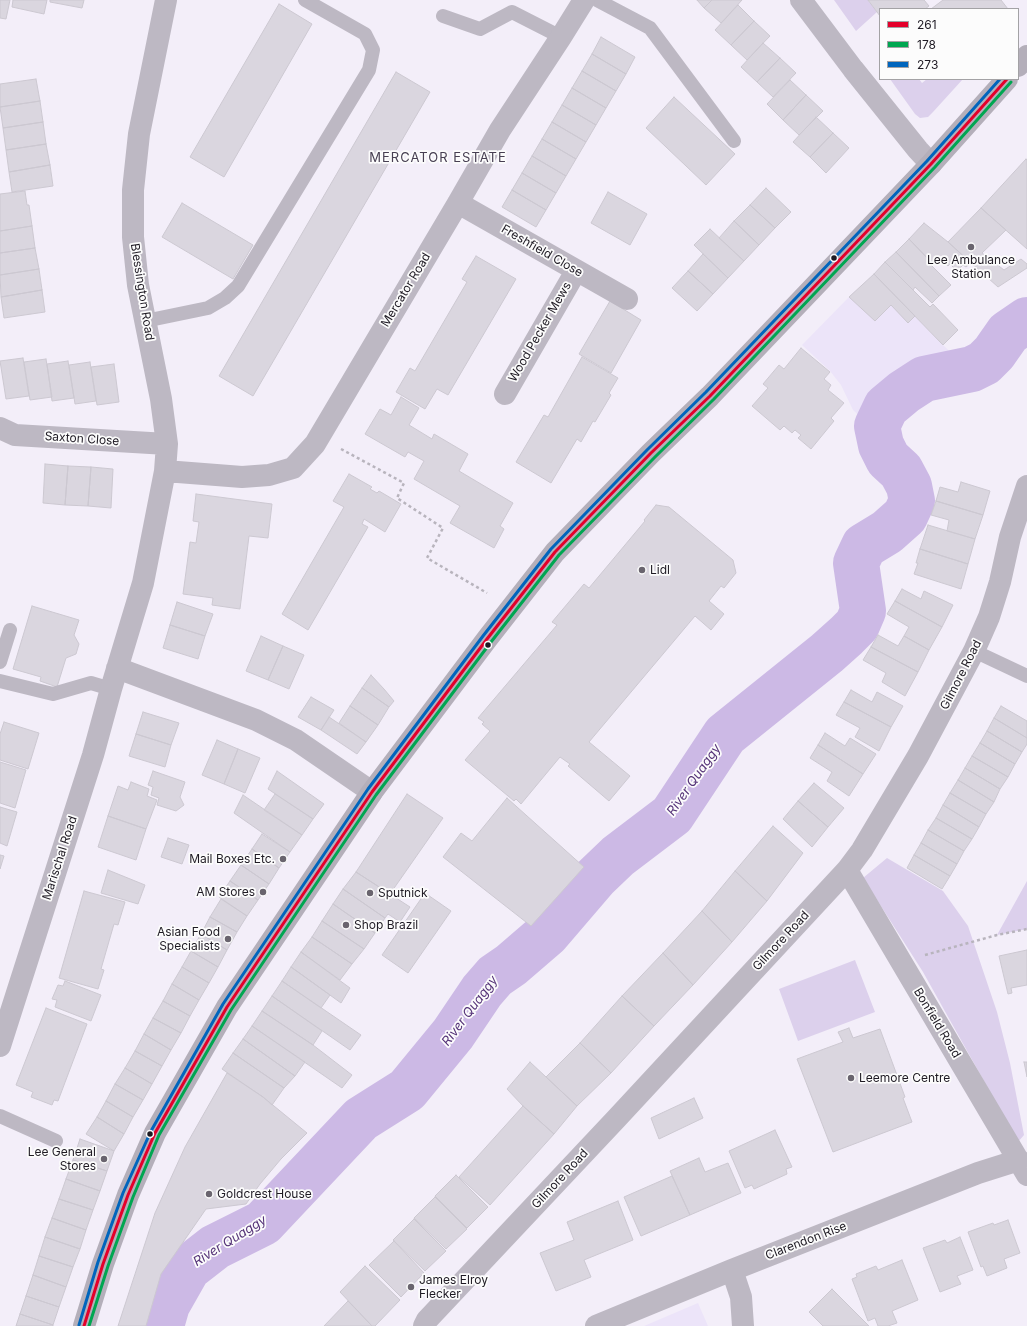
<!DOCTYPE html>
<html>
<head>
<meta charset="utf-8">
<style>
	body { margin:0 }
	#map { position:relative; width:1027px; height:1326px; overflow:hidden; background:#f3eef9; font-family:Inter,sans-serif }
	canvas { display:block }
	.legend { position:absolute; left:879px; top:8px; width:140px; height:72px; box-sizing:border-box; background:#fcfcfc; border:1px solid #a3a2a5; margin:0; padding:5px 7px; list-style:none; font-size:12px; color:#1e1a23 }
	.legend li { display:flex; align-items:center; gap:8px; height:20px }
	.legend b { width:20px; border:1px solid #a3a2a5 }
</style>
</head>
<body>
<div id="map">
<canvas width="1027" height="1326"></canvas>
<ul class="legend">
<li><b style="height:5px;background:#e4002b"></b>261</li>
<li><b style="height:5px;background:#00a651"></b>178</li>
<li><b style="height:5px;background:#0065bd"></b>273</li>
</ul>
</div>
<script>
const g = document.querySelector('canvas').getContext('2d');
g.lineJoin = 'round';
function fill(path, color) { g.fillStyle = color; g.fill(path, 'evenodd'); }
const toPath = rows => new Path2D(rows.map(r => 'M' + r).join(''));
function stroke(path, color, width, dash) { g.strokeStyle = color; g.lineWidth = width; g.lineCap = dash ? 'butt' : 'round'; g.setLineDash(dash || []); g.stroke(path); }
function write(font, color, halo, rows, align = 'center') {
  g.font = font + ' Inter,sans-serif'; g.lineWidth = 3.5; g.setLineDash([]); g.textBaseline = 'middle'; g.strokeStyle = halo; g.fillStyle = color; for (const [text, x, y, turn = 0] of rows) {
    g.save(); g.translate(x, y); g.rotate((+turn || 0) * Math.PI / 180); g.textAlign = isNaN(turn) ? turn : align; if (halo) g.strokeText(text, 0, 0); g.fillText(text, 0, 0); g.restore();
  }
}
fill(toPath([
	[874,274,943,345,962,363,913,374,882,397,873,408,867,423,853,410,841,385,830,371,802,345,849,297],
	[698,1303,708,1326,644,1326]
]), '#ece4f9');
fill(toPath([
	[834,0,868,0,877,12,856,31],
	[890,79,919,79,922,83,927,79,963,79,933,112,928,117,920,118,915,114],
	[887,858,943,891,968,926,997,1012,1010,1063,1024,1135,1018,1142,923,972,863,878],
	[1027,881,1027,929,997,935],
	[855,960,875,1012,798,1041,779,989]
]), '#dcd0ec');
stroke(toPath([
	[161,1326,167,1305,188,1268,215,1247,263,1223,361,1119,407,1090,453,1034,482,991,495,976,511,965,547,934,595,878,618,856,672,815,725,735,827,653,846,636,857,625,863,611,856,563,864,546,887,532,905,516,912,501,909,486,901,471,888,459,881,445,877,426,886,407,904,392,924,379,972,369,984,363,994,353,1008,333,1027,320]
]), '#ccb9e5', 46);
const building = toPath([
	[0,0,10,0,6,19,0,18,0,0],
	[13,0,47,0,44,14,12,7,13,0],
	[50,0,84,0,82,8,50,2,50,0],
	[697,0,712,0,704,8,697,0],
	[712,0,742,0,721,23,704,8,712,0],
	[868,0,924,0,929,6,925,9,880,9,880,16,868,0],
	[943,0,1001,0,1008,9,931,9,943,0],
	[279,4,312,24,224,177,190,157,279,4],
	[738,5,754,21,731,45,715,30,738,5],
	[754,21,770,36,747,60,731,45,754,21],
	[601,37,635,57,626,74,592,54,601,37],
	[763,43,780,58,757,82,741,67,763,43],
	[592,54,626,74,616,91,582,71,592,54],
	[780,58,796,73,773,97,757,82,780,58],
	[582,71,616,91,606,108,572,88,582,71],
	[396,72,430,92,253,396,219,376,396,72],
	[36,79,40,101,0,107,0,84,36,79],
	[790,80,806,95,783,120,767,104,790,80],
	[572,88,606,108,596,125,562,105,572,88],
	[806,95,823,111,799,135,783,120,806,95],
	[674,97,735,154,706,185,646,128,674,97],
	[40,101,43,122,3,128,0,107,40,101],
	[562,105,596,125,586,142,552,122,562,105],
	[816,117,833,133,810,157,793,142,816,117],
	[43,122,46,144,6,150,3,128,43,122],
	[552,122,586,142,576,159,542,139,552,122],
	[833,133,849,148,826,173,810,157,833,133],
	[542,139,576,159,566,176,532,156,542,139],
	[46,144,50,165,9,172,6,150,46,144],
	[532,156,566,176,556,193,522,173,532,156],
	[1026,159,1027,160,1027,249,981,208,1026,159],
	[50,165,53,186,12,192,9,172,50,165],
	[522,173,556,193,546,210,512,190,522,173],
	[766,188,791,212,775,228,750,205,766,188],
	[512,190,546,210,536,227,502,207,512,190],
	[25,191,27,205,29,205,32,226,0,231,0,194,25,191],
	[608,192,647,214,630,245,591,223,608,192],
	[182,203,253,245,233,279,162,237,182,203],
	[750,205,775,228,759,245,734,221,750,205],
	[981,208,1006,230,982,253,1004,270,1021,259,1027,264,1027,268,998,287,948,242,981,208],
	[734,221,759,245,744,261,719,238,734,221],
	[924,223,948,242,971,263,966,267,963,265,957,271,950,264,948,266,939,258,933,264,909,239,924,223],
	[32,226,35,248,0,253,0,231,32,226],
	[710,229,744,261,728,278,694,245,710,229],
	[909,239,933,264,931,265,951,285,939,296,896,252,909,239],
	[35,248,39,269,0,275,0,253,35,248],
	[896,252,939,296,932,303,915,287,913,290,885,262,896,252],
	[703,254,728,278,713,294,688,271,703,254],
	[476,256,516,279,448,395,437,389,425,409,396,392,410,368,415,371,467,282,462,279,476,256],
	[885,262,930,307,933,304,958,330,943,345,874,274,885,262],
	[39,269,42,290,1,297,0,275,39,269],
	[688,271,713,294,697,311,672,288,688,271],
	[874,274,915,316,908,323,891,305,875,321,849,297,874,274],
	[42,290,45,312,4,318,1,297,42,290],
	[610,301,641,320,611,373,579,354,610,301],
	[801,348,830,372,824,379,831,385,828,390,844,403,831,418,834,421,811,449,798,438,801,435,795,430,792,433,784,426,780,430,752,406,768,388,763,384,779,365,784,369,801,348],
	[582,357,618,378,609,393,611,395,595,422,593,421,581,442,577,439,551,483,516,462,544,415,548,417,582,357],
	[23,358,29,396,6,399,0,361,23,358],
	[46,359,52,397,30,400,24,362,46,359],
	[68,361,74,398,52,401,47,364,68,361],
	[90,362,96,401,75,404,69,365,90,362],
	[114,364,119,402,97,405,91,367,114,364],
	[401,397,419,408,409,425,432,439,434,434,468,454,459,471,513,503,500,526,504,529,494,548,450,523,460,506,414,479,424,461,408,452,405,457,365,434,380,409,391,415,401,397],
	[45,464,68,466,65,505,43,503,45,464],
	[68,466,91,467,88,506,65,505,68,466],
	[91,467,113,469,111,508,88,506,91,467],
	[349,474,372,487,370,489,377,493,379,491,401,504,385,532,364,519,362,524,368,527,308,630,282,614,344,507,333,501,349,474],
	[961,482,990,491,983,515,936,501,940,487,958,492,961,482],
	[196,494,272,504,268,538,249,536,240,609,212,605,213,598,183,594,190,542,196,543,199,522,193,521,196,494],
	[936,501,983,515,975,539,947,531,949,520,931,515,936,501],
	[656,505,669,507,733,560,736,573,724,588,721,586,709,601,724,614,711,630,695,616,589,742,630,776,609,801,568,766,570,764,560,757,521,804,516,799,514,801,465,760,490,731,482,724,484,722,478,718,557,625,552,622,584,584,589,588,645,521,644,520,656,505],
	[928,525,975,539,968,564,920,549,928,525],
	[920,549,968,564,961,589,914,574,918,563,916,563,920,549],
	[902,589,921,599,924,591,953,605,942,627,895,601,902,589],
	[895,601,942,627,929,650,904,636,909,627,887,614,895,601],
	[177,602,213,614,205,636,170,625,177,602],
	[32,606,79,620,74,635,79,644,76,654,66,658,57,687,40,681,41,677,13,669,32,606],
	[170,625,205,636,198,659,163,648,170,625],
	[878,635,898,646,904,636,929,650,918,672,871,647,878,635],
	[261,636,283,646,268,680,246,671,261,636],
	[283,646,304,655,289,689,268,680,283,646],
	[871,647,918,672,905,696,882,682,886,673,863,660,871,647],
	[371,675,384,689,394,701,389,707,362,688,371,675],
	[362,688,389,707,378,725,350,706,362,688],
	[851,690,872,702,877,692,903,706,891,727,844,702,851,690],
	[311,697,334,710,321,730,298,717,311,697],
	[844,702,891,727,879,751,855,737,860,728,836,715,844,702],
	[350,706,378,725,366,742,339,723,350,706],
	[1001,706,1027,721,1027,738,994,718,1001,706],
	[143,712,179,723,171,745,136,734,143,712],
	[329,717,366,742,357,754,321,730,329,717],
	[994,718,1027,738,1027,744,1022,752,987,731,994,718],
	[4,722,39,733,28,769,0,760,0,734,4,722],
	[987,731,1022,752,1015,764,980,743,987,731],
	[825,733,845,746,850,738,876,754,863,774,818,745,825,733],
	[136,734,171,745,165,767,129,756,136,734],
	[217,740,238,749,224,784,202,775,217,740],
	[980,743,1015,764,1008,777,972,756,980,743],
	[818,745,863,774,849,796,827,781,832,772,810,758,818,745],
	[238,749,260,758,245,793,224,784,238,749],
	[972,756,1008,777,1000,789,965,768,972,756],
	[0,762,26,770,15,808,0,803,0,762],
	[965,768,1000,789,994,802,958,780,965,768],
	[153,771,185,782,180,797,184,805,176,811,157,805,159,798,151,795,153,787,148,785,153,771],
	[277,771,324,804,313,819,268,789,277,771],
	[958,780,994,802,986,814,950,793,958,780],
	[131,782,149,789,147,796,157,800,146,829,108,816,118,786,128,790,131,782],
	[814,783,844,808,828,827,798,801,814,783],
	[950,793,986,814,979,827,943,805,950,793],
	[275,794,313,819,302,835,264,810,275,794],
	[407,794,443,818,390,894,356,872,407,794],
	[243,795,302,835,290,852,234,813,243,795],
	[507,798,584,867,531,926,443,857,461,833,472,841,507,798],
	[798,801,828,827,812,847,783,819,798,801],
	[943,805,979,827,972,839,936,818,943,805],
	[0,807,17,812,7,846,0,843,0,807],
	[108,816,146,829,136,860,98,847,108,816],
	[936,818,972,839,964,851,928,830,936,818],
	[773,826,803,853,767,901,735,871,773,826],
	[928,830,964,851,957,864,921,843,928,830],
	[262,834,290,852,279,868,252,849,262,834],
	[168,838,189,845,182,864,161,857,168,838],
	[921,843,957,864,950,876,914,855,921,843],
	[252,849,279,868,269,884,241,865,252,849],
	[0,855,4,856,0,869,0,855],
	[914,855,950,876,942,889,907,868,914,855],
	[241,865,269,884,258,900,230,881,241,865],
	[108,870,145,885,138,904,101,893,108,870],
	[735,871,767,901,732,942,702,911,735,871],
	[356,872,410,907,400,922,388,914,385,918,343,889,356,872],
	[230,881,258,900,247,916,219,897,230,881],
	[343,889,385,918,375,933,333,904,343,889],
	[84,891,125,902,118,925,114,924,101,969,104,970,98,989,59,978,84,891],
	[425,893,451,911,408,973,382,955,425,893],
	[221,899,247,916,237,932,210,917,221,899],
	[333,904,375,933,364,949,322,921,333,904],
	[702,911,732,942,693,985,663,953,702,911],
	[210,917,237,932,227,950,201,934,210,917],
	[322,921,364,949,352,964,312,937,322,921],
	[201,934,227,950,218,967,191,951,201,934],
	[312,937,352,964,340,980,301,952,312,937],
	[1027,950,1027,985,1011,988,1012,993,1008,994,999,956,1027,950],
	[191,951,218,967,209,983,182,967,191,951],
	[301,952,350,988,341,1003,291,967,301,952],
	[663,953,693,985,654,1026,622,996,663,953],
	[182,967,209,983,199,1000,172,984,182,967],
	[291,967,330,995,321,1008,282,981,291,967],
	[65,981,101,995,91,1021,55,1007,57,1000,52,999,58,985,63,986,65,981],
	[282,981,361,1035,350,1050,272,996,282,981],
	[172,984,199,1000,190,1016,163,1001,172,984],
	[272,996,322,1031,313,1045,262,1011,272,996],
	[622,996,654,1026,611,1073,580,1043,622,996],
	[163,1001,190,1016,181,1033,153,1018,163,1001],
	[46,1008,87,1024,58,1101,54,1100,52,1105,31,1097,33,1092,16,1085,46,1008],
	[262,1011,313,1045,352,1075,342,1088,252,1026,262,1011],
	[153,1018,181,1033,171,1050,144,1034,153,1018],
	[252,1026,305,1062,295,1076,243,1039,252,1026],
	[849,1028,853,1038,880,1029,905,1097,903,1098,912,1122,833,1152,797,1059,843,1042,838,1032,849,1028],
	[144,1034,171,1050,162,1066,135,1051,144,1034],
	[243,1039,295,1076,284,1088,233,1053,243,1039],
	[580,1043,611,1073,577,1106,546,1077,580,1043],
	[135,1051,162,1066,152,1084,125,1068,135,1051],
	[233,1053,284,1088,272,1105,263,1097,222,1069,233,1053],
	[530,1062,577,1106,554,1134,523,1106,507,1089,530,1062],
	[1024,1062,1027,1062,1027,1077,1024,1062],
	[125,1068,152,1084,143,1100,115,1084,125,1068],
	[227,1073,263,1097,307,1133,281,1159,260,1184,246,1204,206,1209,161,1274,146,1326,118,1326,155,1213,185,1147,227,1073],
	[115,1084,143,1100,133,1117,106,1101,115,1084],
	[694,1098,703,1118,659,1139,651,1118,694,1098],
	[106,1101,133,1117,124,1134,97,1117,106,1101],
	[523,1106,554,1134,490,1205,459,1177,523,1106],
	[97,1117,124,1134,114,1151,86,1134,97,1117],
	[775,1130,792,1167,786,1169,787,1174,754,1189,752,1185,745,1188,729,1151,775,1130],
	[80,1139,114,1151,107,1171,73,1160,80,1139],
	[699,1158,705,1172,728,1163,741,1193,690,1215,670,1171,699,1158],
	[73,1160,107,1171,100,1191,66,1179,73,1160],
	[456,1175,488,1207,467,1228,435,1196,456,1175],
	[672,1176,690,1215,641,1236,624,1197,672,1176],
	[66,1179,100,1191,93,1210,59,1199,66,1179],
	[435,1197,467,1229,446,1249,414,1218,435,1197],
	[59,1199,93,1210,86,1230,52,1218,59,1199],
	[618,1201,633,1240,584,1260,591,1277,556,1291,540,1253,574,1240,567,1222,618,1201],
	[52,1218,86,1230,80,1249,45,1237,52,1218],
	[414,1219,446,1251,425,1271,393,1240,414,1219],
	[1008,1220,1020,1253,1004,1259,1007,1268,987,1276,983,1266,981,1267,968,1232,993,1223,994,1225,1008,1220],
	[45,1237,80,1249,73,1267,39,1256,45,1237],
	[960,1237,973,1270,957,1276,961,1284,940,1292,923,1248,945,1240,947,1243,960,1237],
	[394,1241,424,1273,401,1297,369,1265,394,1241],
	[39,1256,73,1267,66,1287,33,1275,39,1256],
	[902,1260,918,1300,892,1311,897,1323,888,1326,878,1326,875,1318,868,1321,852,1279,857,1277,856,1274,876,1266,878,1270,902,1260],
	[365,1266,400,1300,375,1326,372,1326,340,1292,365,1266],
	[33,1275,66,1287,59,1307,26,1296,33,1275],
	[832,1289,869,1326,823,1326,809,1312,832,1289],
	[26,1296,59,1307,53,1325,20,1314,26,1296],
	[348,1301,372,1326,324,1326,348,1301],
	[20,1314,53,1325,53,1326,16,1326,20,1314]
]);
fill(building, '#dad6df');
stroke(building, '#ccc8d1', 1);
stroke(toPath([
	[341,449,404,483,397,498,443,528,427,558,487,593],
	[925,955,997,935,1027,929]
]), '#b8b4bd', 2.5, [3, 3]);
stroke(toPath([
	[597,0,650,28,734,141],
	[443,16,480,29,512,12,561,37],
	[145,321,208,308,225,298,238,286,369,70,373,50,365,34,305,0],
	[974,651,1027,676],
	[0,662,10,630],
	[0,681,53,694,91,683,111,689],
	[0,1116,56,1141]
]), '#bdb8c3', 14);
stroke(toPath([
	[801,0,853,69,918,150,931,164],
	[458,203,627,299],
	[505,394,576,271],
	[0,428,15,435,167,444],
	[165,471,242,477,269,475,293,468,315,444,458,203,500,130,561,37,584,0],
	[117,668,256,720,296,740,372,792],
	[847,870,1027,1175],
	[0,1046,93,755,111,689,143,583,165,471,167,444,161,399,138,285,133,237,133,190,139,134,166,0],
	[732,1270,741,1297,743,1326],
	[424,1326,427,1320,617,1118,847,870,862,850,918,756,974,651,989,617,1000,582,1010,537,1027,486],
	[596,1326,732,1270,978,1173,1019,1160]
]), '#bdb8c3', 22);
stroke(toPath([
	[1018,66,1027,56],
	[84,1326,103,1264,128,1195,155,1133,227,1007,372,792,487,639,555,552,651,453,710,396,931,164,1007,79]
]), '#b4afba', 22);
stroke(toPath([
	[84,1326,103,1264,128,1195,155,1133,227,1007,372,792,487,639,555,552,651,453,710,396,931,164,1007,79]
]), '#e4002b', 3);
stroke(toPath([
	[89,1326,108,1266,133,1197,159,1135,231,1010,376,795,491,642,559,555,655,457,714,399,935,167,1011,82]
]), '#00a651', 3);
stroke(toPath([
	[79,1325,98,1262,123,1193,151,1131,223,1004,368,789,483,636,551,549,647,450,706,392,927,161,1000,79]
]), '#0065bd', 3);
for (const [x, y, r, color] of [
	[971,247,4,"#69646e"],
	[834,258,3.5,"#1e1a23"],
	[642,570,4,"#69646e"],
	[488,645,3.5,"#1e1a23"],
	[283,859,4,"#69646e"],
	[263,892,4,"#69646e"],
	[370,893,4,"#69646e"],
	[346,925,4,"#69646e"],
	[228,939,4,"#69646e"],
	[851,1078,4,"#69646e"],
	[150,1134,3.5,"#1e1a23"],
	[104,1159,4,"#69646e"],
	[209,1194,4,"#69646e"],
	[411,1287,4,"#69646e"]
]) { const dot = new Path2D(); dot.arc(x, y, r, 0, 2 * Math.PI); g.fillStyle = color; g.fill(dot); stroke(dot, '#fcfcfc', 1.5); }
write('12px', '#1e1a23', '#fcfcfc', [
	["Freshfield Close",542,251,30],
	["Mercator Road",406,290,-59],
	["Blessington Road",142,292,81],
	["Wood Pecker Mews",540,332,-60],
	["Saxton Close",82,439,4],
	["Gilmore Road",961,675,-63],
	["Marischal Road",60,858,-72],
	["Gilmore Road",781,941,-47],
	["Bonfield Road",937,1023,59],
	["Gilmore Road",560,1179,-47],
	["Clarendon Rise",806,1241,-21]
]);
write('12px', '#1e1a23', '#fcfcfc', [
	["Lee Ambulance",971,260,"center"],
	["Station",971,274,"center"],
	["Lidl",650,570],
	["Mail Boxes Etc.",275,859,"right"],
	["AM Stores",255,892,"right"],
	["Sputnick",378,893],
	["Shop Brazil",354,925],
	["Asian Food",220,932,"right"],
	["Specialists",220,946,"right"],
	["Leemore Centre",859,1078],
	["Lee General",96,1152,"right"],
	["Stores",96,1166,"right"],
	["Goldcrest House",217,1194],
	["James Elroy",419,1280],
	["Flecker",419,1294]
], 'left');
g.letterSpacing = '1px';
write('13px', '#473f52', '#fcfcfc', [
	["MERCATOR ESTATE",438,158]
]);
g.letterSpacing = '0px';
write('italic 13px', '#553378', '#fcfcfc', [
	["River Quaggy",694,780,-55],
	["River Quaggy",470,1011,-53],
	["River Quaggy",230,1241,-32]
]);
</script>
</body>
</html>
